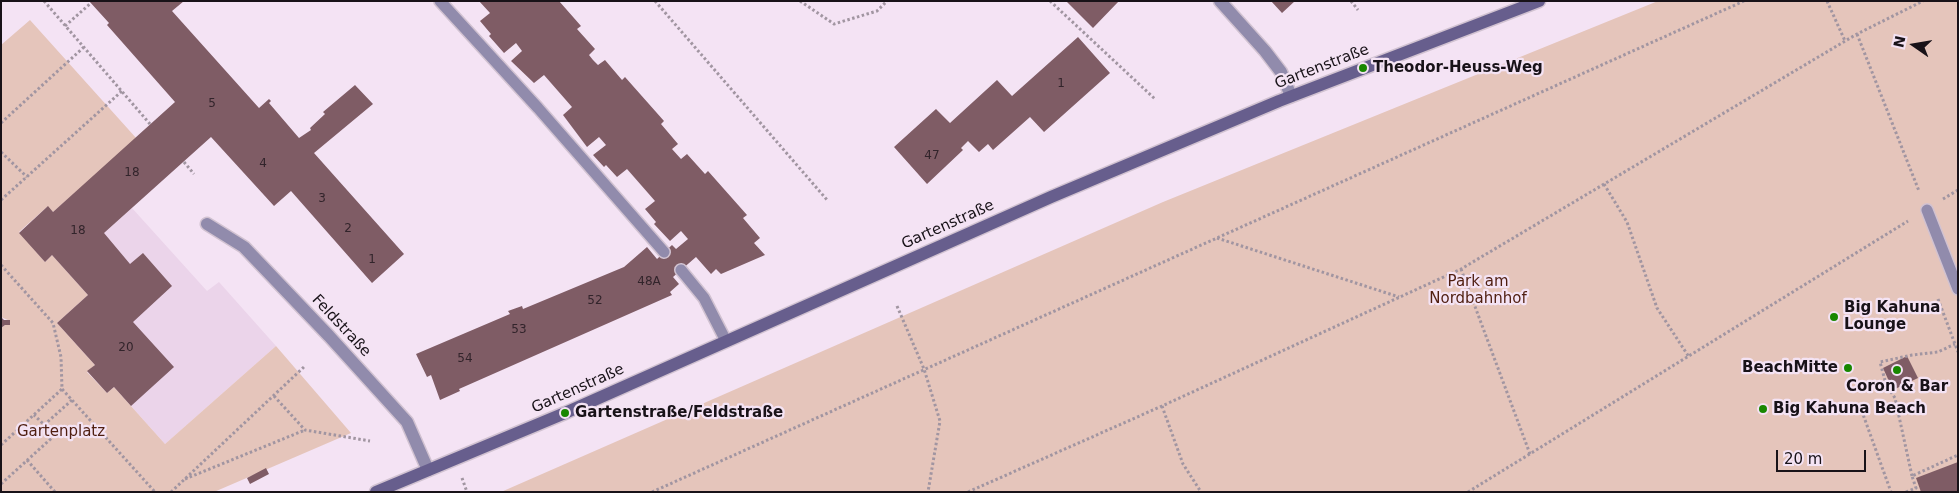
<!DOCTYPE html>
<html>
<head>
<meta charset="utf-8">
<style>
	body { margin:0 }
	#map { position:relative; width:1959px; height:493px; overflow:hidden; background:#f4e3f4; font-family:"DejaVu Sans",sans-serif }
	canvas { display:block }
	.frame { position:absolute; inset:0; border:2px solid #181218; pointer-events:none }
	.north { position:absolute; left:1889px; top:20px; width:50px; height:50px; -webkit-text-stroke:4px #f4e3f4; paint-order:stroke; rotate:283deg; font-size:14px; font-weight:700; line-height:20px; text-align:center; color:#181218 }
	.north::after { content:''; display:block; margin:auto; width:18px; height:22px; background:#181218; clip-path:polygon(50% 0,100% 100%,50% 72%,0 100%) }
	.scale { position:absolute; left:1776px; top:450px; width:90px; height:22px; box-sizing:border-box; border:2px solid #181218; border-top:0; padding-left:6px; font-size:15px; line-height:18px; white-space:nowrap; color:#181218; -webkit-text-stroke:4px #f4e3f4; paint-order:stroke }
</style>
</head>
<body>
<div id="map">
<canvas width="1959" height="493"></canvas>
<div class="frame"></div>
<div class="north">N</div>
<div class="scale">20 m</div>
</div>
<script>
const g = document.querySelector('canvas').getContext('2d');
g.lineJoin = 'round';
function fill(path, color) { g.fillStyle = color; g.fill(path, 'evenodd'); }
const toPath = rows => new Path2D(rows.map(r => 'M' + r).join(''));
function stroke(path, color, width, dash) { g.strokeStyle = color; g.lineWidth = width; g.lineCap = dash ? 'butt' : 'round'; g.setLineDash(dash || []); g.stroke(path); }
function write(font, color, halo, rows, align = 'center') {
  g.font = font + ' "DejaVu Sans",sans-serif'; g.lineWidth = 4.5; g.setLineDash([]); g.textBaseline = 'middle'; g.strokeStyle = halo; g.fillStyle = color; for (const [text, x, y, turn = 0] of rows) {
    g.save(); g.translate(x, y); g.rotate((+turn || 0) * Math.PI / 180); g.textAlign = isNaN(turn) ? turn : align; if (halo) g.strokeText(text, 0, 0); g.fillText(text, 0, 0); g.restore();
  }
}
fill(toPath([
	[48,206,104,233,132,208,207,291,219,282,276,346,165,444,57,323,19,233]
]), '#ebd4ea');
fill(toPath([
	[1658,1,1958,1,1958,492,501,492,1163,202],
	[30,20,137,139,53,212,47,207,19,232,45,262,52,255,88,295,57,323,95,365,87,372,107,393,114,387,165,444,276,346,351,433,214,492,1,492,1,328,5,325,10,325,10,321,1,317,1,45]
]), '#e5c5bb');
fill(toPath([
	[89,1,184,1,172,11,259,108,269,99,271,101,269,103,299,138,311,130,310,128,325,114,323,112,355,85,373,104,314,153,404,254,372,283,291,191,274,206,211,137,104,233,130,264,143,253,172,286,133,322,174,367,131,406,114,387,107,393,87,371,95,365,57,323,88,295,52,255,45,262,19,233,48,206,53,212,175,102,107,25,109,23],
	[479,1,559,1,581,26,577,29,595,49,589,55,593,60,598,65,605,60,622,80,625,77,664,121,661,124,678,144,672,149,681,159,687,154,705,174,708,171,747,215,743,218,760,238,754,243,765,255,721,274,716,269,711,274,696,257,673,277,679,284,670,292,672,295,459,389,460,391,440,400,431,375,427,377,416,354,510,314,508,311,522,306,523,309,624,267,647,247,657,259,672,245,676,249,688,239,681,231,670,241,654,224,656,222,645,209,655,201,627,169,617,177,606,165,604,167,593,155,606,145,599,137,587,147,563,115,572,107,544,75,534,83,511,61,522,51,516,43,504,53,489,36,491,34,480,21,490,13],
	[1066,1,1119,1,1093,28],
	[1271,1,1295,1,1282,13],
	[1078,37,1110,73,1044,132,1030,117,993,150,988,144,979,152,968,141,961,148,963,150,927,184,894,147,936,109,950,123,997,80,1012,96],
	[1,317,4,320,10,320,10,325,5,325,1,328],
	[1907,356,1918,378,1893,390,1883,368],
	[1958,462,1958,492,1921,492,1916,478],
	[266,468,269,474,250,484,247,478]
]), '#7f5c65');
const lane = toPath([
	[440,1,538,108,664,252],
	[1927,210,1958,289],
	[681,270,704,298,726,341]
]);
const street = toPath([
	[1220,1,1265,51,1281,72,1291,96],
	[207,224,244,247,329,336,407,422,428,470]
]);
const secondary = toPath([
	[376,492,565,413,1051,197,1279,101,1539,1]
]);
stroke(lane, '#d1c2d1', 14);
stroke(street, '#d1c2d1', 15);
stroke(secondary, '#d1c2d1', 15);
stroke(toPath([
	[44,1,150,124],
	[655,1,828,201],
	[800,1,834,24,877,11,887,1],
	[1050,1,1155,99],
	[1351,1,1358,10],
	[1827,1,1845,41],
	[65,26,91,3],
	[1857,34,1919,191],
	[1,123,84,47],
	[1,152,27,177],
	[184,162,194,174],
	[1604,184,1627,222,1657,308,1689,357],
	[1943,199,1958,190],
	[1,200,122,91],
	[1217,238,1399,297],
	[1,265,53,323,61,357,62,389,155,492],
	[1461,269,1530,454],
	[1938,299,1958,352],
	[897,306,924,369,940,421,928,492],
	[274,396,305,430,370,441],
	[1162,406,1183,464,1201,492],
	[1860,406,1891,492],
	[44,425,72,400],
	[1,445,62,389],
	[27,460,55,492],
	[1912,476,1895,398,1886,384,1880,362,1912,355,1938,352,1955,344],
	[462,478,467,492],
	[185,479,305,430],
	[1,484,55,435,34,415],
	[171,492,305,366],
	[652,492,1744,1],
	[968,492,1162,406,1461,269,1857,34,1923,1],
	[1468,492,1908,221],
	[1906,492,1916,488,1912,476,1958,455]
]), '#a195a1', 3, [2.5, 2.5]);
stroke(lane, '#918bac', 11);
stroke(street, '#918bac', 12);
stroke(secondary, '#675e8d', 12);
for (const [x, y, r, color] of [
	[1363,68,5,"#188700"],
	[1834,317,5,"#188700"],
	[1848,368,5,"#188700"],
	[1897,370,5,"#188700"],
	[1763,409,5,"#188700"],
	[565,413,5,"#188700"]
]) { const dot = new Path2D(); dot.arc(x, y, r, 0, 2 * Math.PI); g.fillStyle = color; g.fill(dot); stroke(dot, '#f4e3f4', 2); }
write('12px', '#32242b', null, [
	["1",1061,84],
	["5",212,104],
	["47",932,156],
	["4",263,164],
	["18",132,173],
	["3",322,199],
	["2",348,229],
	["18",78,231],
	["1",372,260],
	["48A",649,282],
	["52",595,301],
	["53",519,330],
	["20",126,348],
	["54",465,359]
]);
write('15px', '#181218', '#f4e3f4', [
	["Gartenstraße",1322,67,-21],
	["Gartenstraße",948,225,-24],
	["Feldstraße",341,326,47],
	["Gartenstraße",578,389,-24]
]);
write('bold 15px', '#181218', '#f4e3f4', [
	["Theodor-Heuss-Weg",1373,68],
	["Big Kahuna",1844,308],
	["Lounge",1844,325],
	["BeachMitte",1838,368,"right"],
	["Coron & Bar",1897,387,"center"],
	["Big Kahuna Beach",1773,409],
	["Gartenstraße/Feldstraße",575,413]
], 'left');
write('15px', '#4f1e10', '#f4e3f4', [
	["Park am",1478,282],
	["Nordbahnhof",1478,299],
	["Gartenplatz",61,432]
]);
</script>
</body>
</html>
